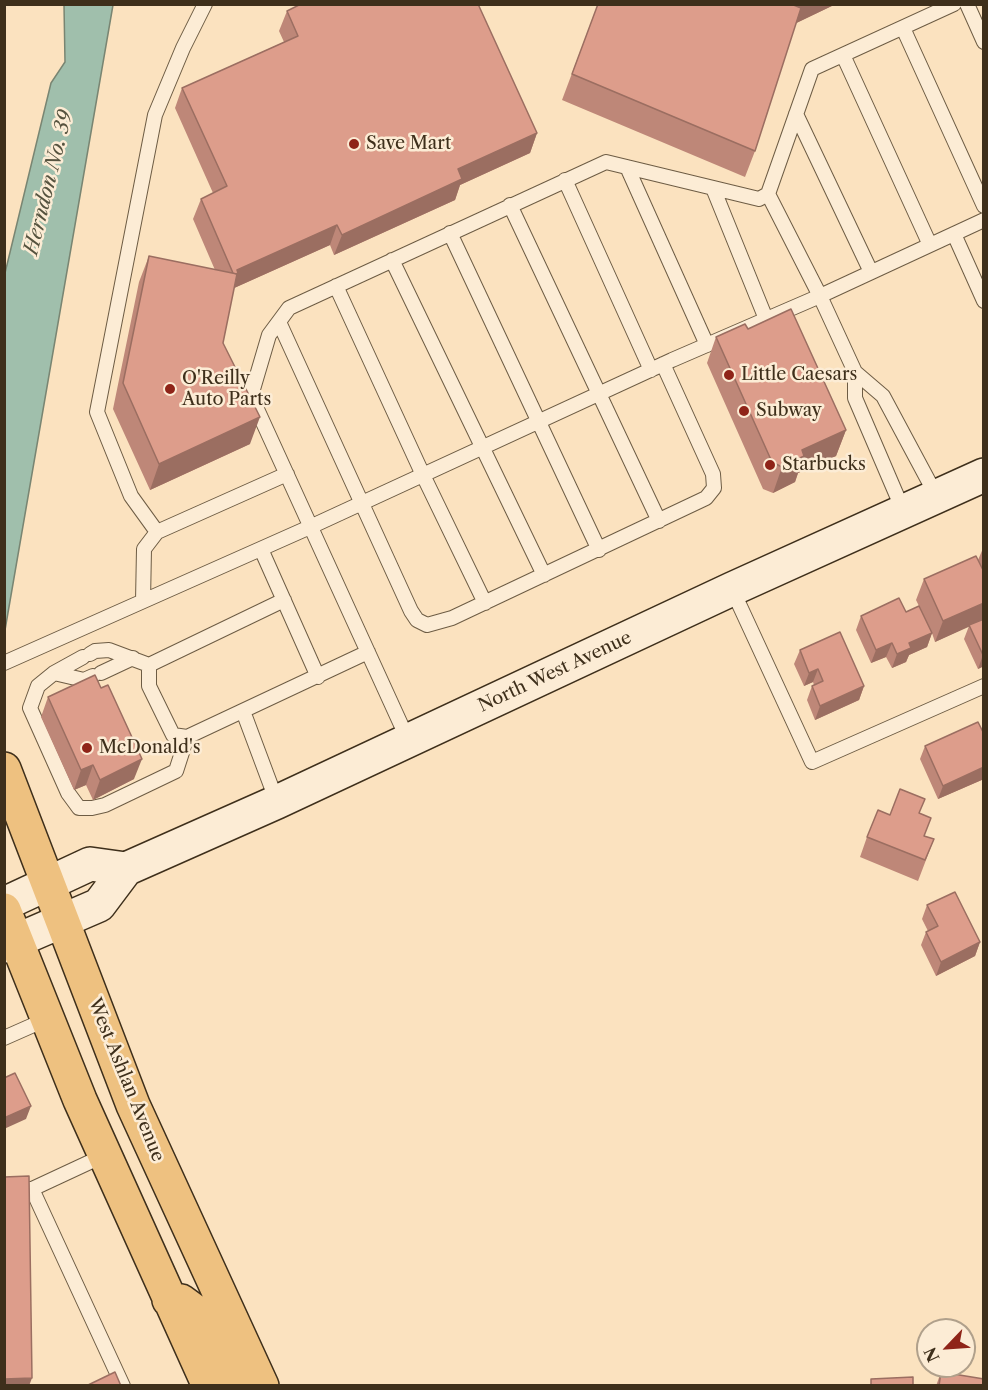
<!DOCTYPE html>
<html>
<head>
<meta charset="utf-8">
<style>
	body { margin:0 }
	#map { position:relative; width:988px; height:1390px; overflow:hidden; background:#fbe2bf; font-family:"Libre Caslon Text",serif }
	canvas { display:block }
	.frame { position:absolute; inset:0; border:6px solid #3e2f1b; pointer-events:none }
	.north { position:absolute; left:916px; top:1318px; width:60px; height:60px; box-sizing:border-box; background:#fcecd5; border:2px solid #b0a08b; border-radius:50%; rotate:245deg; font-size:16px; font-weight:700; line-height:24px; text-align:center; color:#3e2f1b }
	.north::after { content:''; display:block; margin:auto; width:21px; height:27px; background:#8f2418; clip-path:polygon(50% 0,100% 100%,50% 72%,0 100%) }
</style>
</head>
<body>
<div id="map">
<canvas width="988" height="1390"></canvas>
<div class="frame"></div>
<div class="north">N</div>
</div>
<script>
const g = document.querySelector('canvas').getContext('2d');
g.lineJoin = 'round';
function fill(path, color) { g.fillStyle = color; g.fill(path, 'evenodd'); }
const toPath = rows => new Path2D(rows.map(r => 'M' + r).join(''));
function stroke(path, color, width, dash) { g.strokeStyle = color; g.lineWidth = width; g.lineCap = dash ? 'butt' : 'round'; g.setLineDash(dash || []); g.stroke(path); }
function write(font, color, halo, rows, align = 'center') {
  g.font = font + ' "Libre Caslon Text",serif'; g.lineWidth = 5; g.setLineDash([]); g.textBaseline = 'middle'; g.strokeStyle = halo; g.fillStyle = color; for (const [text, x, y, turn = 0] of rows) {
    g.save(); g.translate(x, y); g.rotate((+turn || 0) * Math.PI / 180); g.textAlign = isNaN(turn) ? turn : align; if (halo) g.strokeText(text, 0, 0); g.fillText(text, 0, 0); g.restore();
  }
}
const water = toPath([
	[64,5,113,5,5,630,5,273,51,83,65,62,64,5]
]);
fill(water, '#a0bfac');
stroke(water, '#798572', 1.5);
const lane = toPath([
	[967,4,984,42],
	[903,28,984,206],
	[843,55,930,245],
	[796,114,871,272],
	[627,167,707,345],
	[565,180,651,370],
	[713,188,766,319],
	[510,205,659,521],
	[450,233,599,550],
	[954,234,984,301],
	[392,260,544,575],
	[336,286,423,475,485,603],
	[279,322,411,611,417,620,427,625,452,618,706,498,714,488,713,474,663,364],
	[855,372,883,396,936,495],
	[903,510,855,398,855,372,820,296,984,220],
	[157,532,131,496,97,412,155,115,183,48,205,4],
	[261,549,318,677],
	[732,589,812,762,984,686],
	[284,600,149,665,149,686,173,735,187,737,368,652],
	[143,601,144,549,157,532,287,474],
	[90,654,95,651,109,650,149,665],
	[83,657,54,673,38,686,30,708,68,793,79,808,92,808,105,805,176,771,187,737],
	[4,663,310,527,672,360,820,296,768,194],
	[54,673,84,680,93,676],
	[101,673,133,658],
	[243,711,277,802],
	[408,740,251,396,269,335,289,308,606,162,759,199,768,194,812,69,954,4],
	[4,1038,47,1019],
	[4,1189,32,1189,105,1155],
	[32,1189,123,1386]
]);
const secondary = toPath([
	[4,904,90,864,126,869],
	[4,946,99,905,126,869,277,802,732,589,984,475]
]);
const primary = toPath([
	[4,769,133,1105,262,1386],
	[4,910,80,1100,209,1386],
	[169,1300,181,1301,200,1315,236,1386]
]);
stroke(lane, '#6d5c44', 16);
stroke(secondary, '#3e2f1b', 36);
stroke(primary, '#3e2f1b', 36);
stroke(lane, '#fcecd5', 14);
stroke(secondary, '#fcecd5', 33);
stroke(primary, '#eec180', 33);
fill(toPath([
	[598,4,836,4,796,23,755,151,745,177,562,100],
	[287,11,537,133,530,153,460,185,455,200,334,255,330,245,234,288,223,343,250,444,150,490,113,409,139,282,149,256,215,270,193,219,201,199,213,193,175,108,182,88,284,42,279,31],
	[748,329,846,430,836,456,798,473,795,482,773,493,763,489,707,363,716,337],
	[984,546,984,666,978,669,964,639,969,626,935,642,932,633,927,647,909,655,906,662,892,668,886,657,871,663,856,630,861,616,906,612,919,606,916,600,924,579,978,560],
	[800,650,864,686,859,700,815,720,807,700,812,686,814,685,813,682,804,686,794,664],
	[48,697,134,779,93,800,86,785,74,790,41,717],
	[984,734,984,779,938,799,920,759,925,746],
	[919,813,925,836,934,839,918,881,860,857,867,837,890,815],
	[927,905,980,942,975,956,936,976,921,945,926,932,928,931,922,919],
	[941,1372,984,1386,936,1386]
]), '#be8778');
fill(toPath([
	[799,4,836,4,782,30,789,9],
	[537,133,530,153,460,185,455,200,334,255,342,235,458,169],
	[337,225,330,245,232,289,237,270],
	[260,417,250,444,150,490,159,464],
	[846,430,836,456,798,473,795,482,773,493,782,467,802,450],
	[984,603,984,620,935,642,943,621],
	[932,633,927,647,909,655,906,662,892,668,897,654,909,643],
	[892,643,886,657,871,663,876,650],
	[984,655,984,666,978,669,983,655],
	[818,669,813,682,804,686,809,673],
	[864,686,859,700,815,720,820,706],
	[142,759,134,779,93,800,100,780],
	[93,765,86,785,74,790,81,770],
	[984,767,984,779,938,799,943,786],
	[980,942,975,956,936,976,941,962],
	[31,1106,26,1119,4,1129,4,1118],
	[32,1378,29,1386,4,1386,4,1379]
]), '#9b6e61');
const building = toPath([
	[301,4,478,4,537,133,458,169,462,179,342,235,337,225,237,270,238,273,236,274,233,273,201,199,227,186,182,88,298,36,287,11,301,4],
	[598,4,791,4,801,8,755,151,572,74,598,4],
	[149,256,237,274,223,343,260,417,159,464,123,383,149,256],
	[791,309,846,430,802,450,804,456,782,467,772,462,716,337,745,324,748,329,791,309],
	[976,556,984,572,984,603,943,621,924,579,976,556],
	[899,598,906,612,919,606,932,633,909,643,911,648,897,654,892,643,876,650,861,616,899,598],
	[984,619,984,655,983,655,969,625,984,619],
	[840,632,864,686,820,706,812,686,823,681,818,669,809,673,800,650,840,632],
	[95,675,101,688,108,685,142,759,100,780,93,765,81,770,48,697,95,675],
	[978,722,984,734,984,767,943,786,925,746,978,722],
	[900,789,925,799,919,813,931,818,924,836,934,839,925,860,867,837,878,810,890,815,900,789],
	[955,892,980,942,941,962,926,932,938,926,927,905,955,892],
	[15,1073,31,1106,4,1118,4,1078,15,1073],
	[29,1176,32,1378,4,1379,4,1177,29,1176],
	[115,1372,121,1386,86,1386,115,1372],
	[941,1372,984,1379,984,1386,939,1386,941,1372],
	[913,1377,913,1386,871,1386,871,1379,913,1377]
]);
fill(building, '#dd9d8b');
stroke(building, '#9b6e61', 1.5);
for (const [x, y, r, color] of [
	[354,144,6,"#8f2418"],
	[729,375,6,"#8f2418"],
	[170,389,6,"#8f2418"],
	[744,411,6,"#8f2418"],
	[770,465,6,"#8f2418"],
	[87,748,6,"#8f2418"]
]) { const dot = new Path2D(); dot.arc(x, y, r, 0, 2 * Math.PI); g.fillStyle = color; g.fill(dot); stroke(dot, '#fcecd5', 2); }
write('18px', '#3e2f1b', '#fcecd5', [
	["Save Mart",366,144],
	["Little Caesars",741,375],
	["O'Reilly",182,379],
	["Auto Parts",182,400],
	["Subway",756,411],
	["Starbucks",782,465],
	["McDonald's",99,748]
], 'left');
write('18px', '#3e2f1b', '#fcecd5', [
	["North West Avenue",555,672,-25],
	["West Ashlan Avenue",126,1080,68]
]);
write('italic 20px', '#56533f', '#fcecd5', [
	["Herndon No. 39",49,183,-76]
]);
</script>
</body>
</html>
